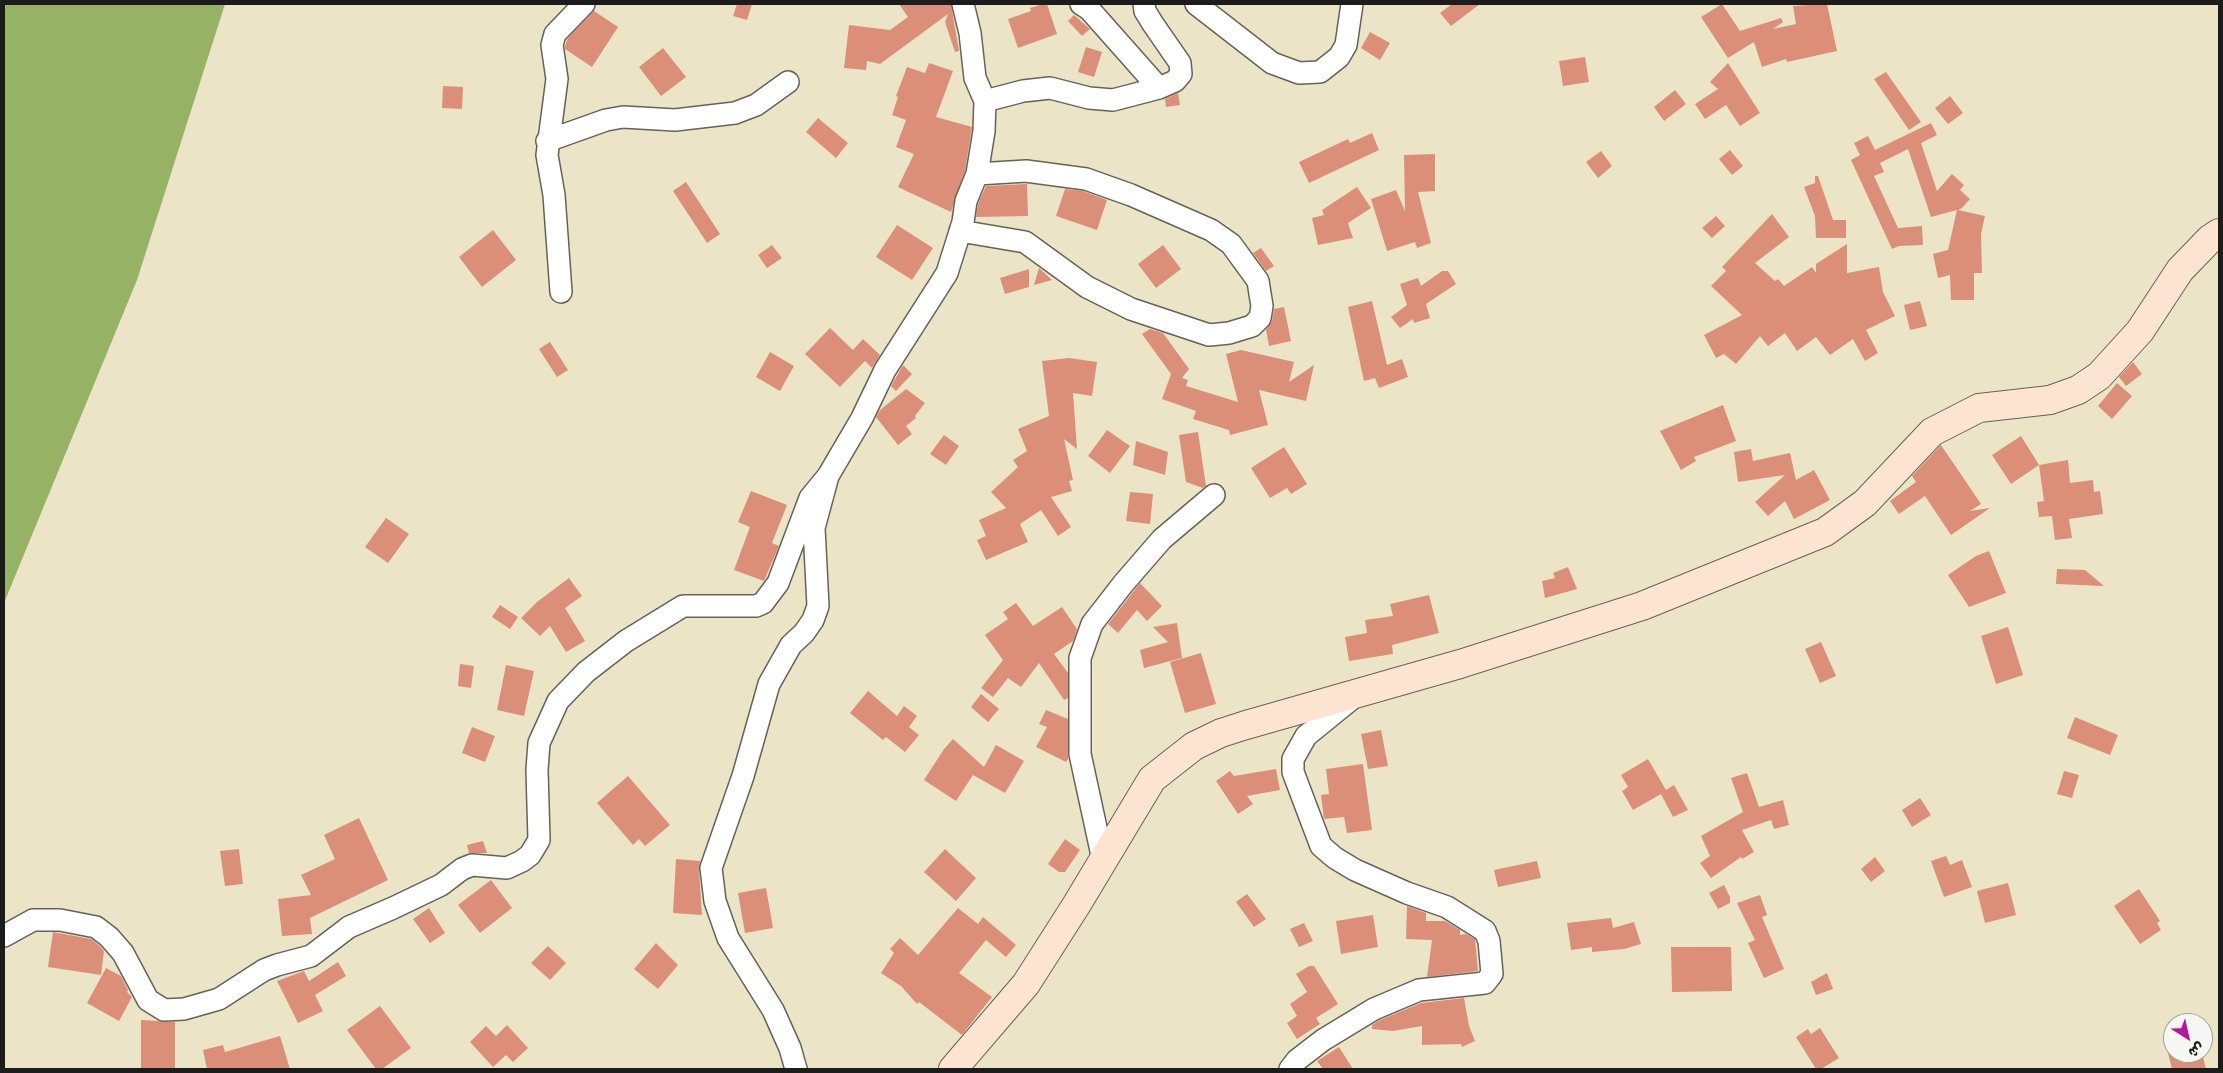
<!DOCTYPE html>
<html>
<head>
<meta charset="utf-8">
<style>
	body { margin:0 }
	#map { position:relative; width:2223px; height:1073px; overflow:hidden; background:#ece4c7; font-family:Pangolin,"Playpen Sans Arabic",sans-serif }
	canvas { display:block }
	.frame { position:absolute; inset:0; border:5px solid #1c1c1c; pointer-events:none }
	.north { position:absolute; left:2163px; top:1013px; width:50px; height:50px; box-sizing:border-box; background:#f6f6f2; border:1px solid #9f9f9c; border-radius:50%; rotate:145deg; font-size:14px; font-weight:700; line-height:20px; text-align:center; color:#1c1c1c }
	.north::after { content:''; display:block; margin:auto; width:18px; height:22px; background:#b5179e; clip-path:polygon(50% 0,100% 100%,50% 72%,0 100%) }
</style>
</head>
<body>
<div id="map">
<canvas width="2223" height="1073"></canvas>
<div class="frame"></div>
<div class="north">ش</div>
</div>
<script>
const g = document.querySelector('canvas').getContext('2d');
g.lineJoin = 'round';
function fill(path, color) { g.fillStyle = color; g.fill(path, 'evenodd'); }
const toPath = rows => new Path2D(rows.map(r => 'M' + r).join(''));
function stroke(path, color, width, dash) { g.strokeStyle = color; g.lineWidth = width; g.lineCap = dash ? 'butt' : 'round'; g.setLineDash(dash || []); g.stroke(path); }
fill(toPath([
	[4,4,225,4,137,280,4,603]
]), '#96b264');
fill(toPath([
	[737,4,752,4,747,20,733,16],
	[899,4,951,4,959,51,955,52,945,22,948,14,880,64,867,61,866,70,844,68,849,25,890,30,908,17],
	[1043,4,1047,4,1057,34,1018,48,1008,19,1031,11,1030,8],
	[1452,4,1480,4,1451,26,1440,13],
	[1722,4,1740,31,1781,18,1783,22,1773,29,1796,24,1793,6,1827,4,1837,51,1787,62,1786,59,1762,67,1754,42,1728,58,1701,17],
	[594,11,618,27,592,67,565,49,565,46,568,38],
	[1074,15,1090,29,1082,36,1068,21],
	[1370,32,1390,43,1380,60,1361,48],
	[1086,47,1102,52,1094,77,1078,72],
	[663,48,686,77,661,96,639,67],
	[1585,57,1589,82,1563,86,1559,61],
	[929,63,953,71,936,117,972,127,965,171,951,212,898,187,914,154,896,147,906,120,892,115,898,97,896,96,907,67,925,73],
	[1728,63,1760,113,1740,126,1726,105,1705,119,1695,104,1718,89,1710,82],
	[1886,72,1921,122,1909,130,1874,79],
	[443,86,463,87,462,109,442,108],
	[1675,90,1686,104,1664,121,1654,107],
	[1178,93,1180,105,1166,107,1165,99],
	[1950,96,1963,113,1948,124,1935,108],
	[818,118,848,143,836,158,806,132],
	[1931,123,1937,135,1921,143,1937,191,1952,174,1964,185,1960,190,1970,199,1962,208,1958,210,1985,216,1981,234,1982,273,1974,273,1974,300,1951,300,1950,275,1938,278,1933,254,1948,250,1957,210,1931,217,1908,149,1880,163,1884,172,1874,176,1898,228,1922,226,1923,245,1899,246,1892,249,1851,160,1860,155,1854,143,1868,136,1875,150],
	[1372,133,1379,150,1309,183,1299,162,1348,139,1350,143],
	[1730,150,1743,166,1732,175,1719,159],
	[1601,151,1612,166,1598,178,1586,162],
	[1435,154,1435,191,1418,192,1431,243,1417,248,1415,242,1387,251,1371,199,1396,190,1405,211,1404,155],
	[1815,176,1818,176,1833,220,1846,220,1846,238,1816,238,1815,216,1804,187,1815,183],
	[686,182,720,234,707,243,673,191],
	[1027,184,1028,216,976,217,978,204,986,186],
	[1357,187,1371,208,1348,223,1353,238,1318,245,1312,218,1324,215,1322,210],
	[1065,189,1083,191,1107,200,1097,230,1056,216],
	[1772,214,1789,237,1755,263,1775,281,1778,279,1784,286,1812,267,1816,273,1816,264,1847,244,1847,273,1879,267,1883,292,1895,316,1866,330,1878,353,1865,361,1853,339,1830,355,1816,337,1797,351,1785,333,1768,346,1760,336,1736,364,1724,354,1716,358,1704,335,1742,315,1711,286,1726,271,1722,267],
	[1716,216,1725,226,1712,238,1702,228],
	[897,225,933,248,912,280,876,257],
	[493,230,516,260,482,287,459,257],
	[772,245,782,258,767,268,758,255],
	[1163,245,1181,269,1156,288,1138,264],
	[1261,248,1274,266,1266,271,1253,253],
	[1039,268,1052,280,1034,285],
	[1029,269,1029,287,1005,294,1000,278],
	[1442,271,1448,271,1456,284,1426,304,1430,318,1414,323,1413,319,1400,328,1391,317,1407,305,1400,284,1418,278,1421,286],
	[1372,301,1387,365,1402,359,1408,377,1379,388,1375,378,1364,381,1348,307],
	[1920,301,1927,326,1910,330,1904,305],
	[1284,307,1291,341,1269,346,1266,330,1272,321,1274,309],
	[830,328,853,350,863,339,880,355,872,368,865,361,840,387,805,354],
	[1150,329,1163,333,1189,369,1182,378,1188,380,1186,386,1238,402,1226,354,1241,350,1294,362,1289,382,1314,365,1306,401,1259,390,1268,425,1230,435,1229,430,1193,419,1196,411,1162,399,1171,374,1142,334],
	[550,342,568,370,557,377,539,349],
	[770,352,794,366,780,391,756,377],
	[1069,358,1097,362,1092,396,1073,393,1077,449,1064,439,1073,480,1069,481,1072,491,1051,497,1071,527,1058,536,1041,510,1020,524,1028,542,986,560,977,540,986,536,979,520,1006,508,991,492,1018,467,1013,460,1027,451,1018,429,1049,416,1042,361],
	[2133,362,2142,374,2126,386,2119,377],
	[903,365,912,374,896,391,891,386],
	[2117,383,2132,396,2112,419,2098,406],
	[906,389,925,403,915,416,916,418,906,426,912,434,898,445,876,417,880,410],
	[1723,405,1736,441,1694,457,1696,461,1681,470,1660,431],
	[1107,430,1130,446,1110,473,1088,456],
	[1198,432,1206,486,1203,488,1186,482,1179,435],
	[944,435,959,446,946,465,930,454],
	[2021,436,2039,465,2068,460,2070,483,2093,480,2094,492,2100,491,2103,514,2069,519,2072,538,2055,540,2052,516,2039,517,2037,502,2044,501,2039,465,2011,484,1992,455],
	[1136,441,1168,452,1165,475,1133,465],
	[1941,445,1981,504,1970,511,1990,508,1951,535,1925,496,1899,514,1890,501,1916,482,1912,476],
	[1284,447,1307,484,1291,494,1287,488,1270,498,1251,468],
	[1751,449,1753,461,1790,453,1796,480,1814,470,1830,500,1794,519,1785,501,1768,516,1755,502,1785,475,1738,482,1734,452],
	[751,491,787,505,772,543,779,546,764,581,734,570,750,527,738,522],
	[1130,492,1153,494,1150,524,1126,521],
	[386,518,409,534,388,563,365,547],
	[1989,551,2006,593,1969,607,1948,575,1976,556],
	[1568,567,1577,589,1545,598,1542,581,1555,578,1553,573],
	[2057,569,2085,570,2104,586,2056,584],
	[569,578,582,596,565,608,585,641,566,652,550,626,540,636,521,618,537,602],
	[1140,583,1162,606,1147,621,1137,610,1118,633,1108,624],
	[1429,595,1439,633,1392,645,1393,654,1349,661,1345,637,1367,633,1365,620,1393,616,1390,604],
	[1016,603,1033,626,1062,607,1077,629,1073,641,1054,654,1068,673,1068,698,1064,700,1039,663,1021,687,1008,678,993,697,981,688,1003,660,985,635,1008,619,1003,612],
	[500,605,518,617,510,629,492,617],
	[1177,623,1182,658,1144,668,1140,650,1168,642,1153,627],
	[2008,627,2023,675,1996,684,1981,636],
	[1821,642,1836,676,1820,683,1805,649],
	[1201,653,1216,704,1185,713,1170,662],
	[460,664,474,666,471,688,458,686],
	[506,665,534,671,524,716,497,710],
	[868,691,897,716,904,706,917,716,909,727,919,735,905,752,886,737,883,740,850,713],
	[981,694,999,709,988,722,971,707],
	[1046,710,1068,719,1068,759,1066,762,1036,747,1047,727,1039,724],
	[2075,717,2118,735,2110,755,2067,738],
	[472,727,495,736,485,762,462,753],
	[1381,730,1388,766,1368,769,1361,734],
	[953,739,984,767,996,745,1024,761,1005,793,973,775,956,801,924,780,944,749],
	[1648,759,1666,790,1674,785,1688,810,1673,817,1661,794,1633,810,1622,791,1628,787,1621,775],
	[1363,764,1372,830,1347,833,1344,817,1324,819,1321,795,1329,794,1326,769],
	[1276,769,1280,790,1247,796,1253,804,1238,814,1216,781,1230,771,1234,776],
	[2064,771,2079,775,2072,798,2057,794],
	[1747,773,1759,807,1783,800,1789,825,1774,829,1771,820,1742,830,1754,852,1742,859,1741,857,1711,878,1700,863,1710,856,1701,836,1743,812,1731,778],
	[628,776,670,825,645,846,639,839,633,845,597,803],
	[1920,798,1931,815,1912,827,1902,810],
	[359,818,388,880,310,918,312,934,282,936,278,899,311,895,301,875,335,859,324,835],
	[1065,839,1080,850,1065,872,1059,872,1048,864],
	[483,841,487,853,469,853,467,845],
	[239,849,243,884,225,886,220,851],
	[945,849,976,878,956,901,924,872],
	[1946,856,1950,865,1962,860,1972,887,1944,897,1931,861],
	[1875,857,1885,871,1871,882,1861,869],
	[676,859,700,861,699,870,702,915,673,913],
	[1537,861,1541,878,1498,887,1494,870],
	[491,880,512,908,480,933,458,905],
	[2008,883,2016,915,1985,923,1977,891],
	[1724,885,1730,897,1730,903,1718,909,1709,893],
	[766,888,773,928,745,933,738,893],
	[2139,889,2160,921,2157,923,2161,930,2140,944,2114,906],
	[1247,894,1266,919,1254,927,1236,902],
	[1760,895,1767,915,1762,917,1784,969,1764,978,1748,943,1755,940,1737,903],
	[1407,906,1426,913,1426,921,1445,921,1460,930,1460,935,1466,934,1475,939,1478,971,1427,977,1432,940,1406,939],
	[429,908,445,933,430,943,413,919],
	[958,908,978,924,983,917,1016,945,1006,957,986,940,959,973,992,997,962,1035,919,1002,917,1004,901,986,881,973,894,953,890,949,900,938,918,955],
	[1373,915,1378,947,1341,954,1336,921],
	[1611,918,1613,928,1634,922,1641,944,1624,949,1592,952,1592,947,1571,950,1567,923],
	[1304,923,1313,941,1299,947,1290,929],
	[53,932,91,939,100,946,104,951,101,975,48,967],
	[656,943,678,965,658,989,634,969],
	[548,946,566,963,550,980,531,963],
	[1671,947,1731,947,1732,991,1672,992],
	[338,962,346,976,315,995,323,1011,298,1023,277,981,304,971,309,981],
	[1309,966,1314,966,1338,1004,1316,1018,1320,1024,1297,1039,1287,1023,1297,1016,1290,1004,1307,992,1296,974],
	[106,968,121,976,128,990,127,992,132,997,119,1021,87,1003],
	[1827,973,1833,989,1816,995,1811,982],
	[1464,998,1469,1026,1475,1041,1462,1047,1461,1044,1422,1045,1422,1026,1393,1031,1372,1029,1372,1025,1380,1020,1421,1003],
	[380,1006,411,1048,382,1069,376,1069,347,1030],
	[141,1020,175,1022,175,1069,141,1069],
	[507,1025,528,1048,513,1062,506,1055,493,1067,470,1042,486,1026,496,1036],
	[1820,1028,1839,1058,1821,1069,1816,1069,1796,1037,1808,1029,1811,1034],
	[280,1036,290,1069,207,1069,203,1050,223,1045,225,1052],
	[1339,1047,1353,1069,1323,1069,1317,1061],
	[2168,1053,2202,1053,2206,1069,2172,1069]
]), '#db8f79');
const street = toPath([
	[1081,4,1089,9,1159,88],
	[1196,4,1272,63,1299,73,1320,72,1339,57,1346,45,1352,4],
	[985,101,1023,91,1050,88,1089,98,1113,100,1159,88,1175,81,1181,74,1180,63,1153,24,1145,11,1144,4],
	[547,141,606,120,623,117,675,120,735,113,756,105,788,82],
	[960,231,1025,242,1087,287,1131,309,1209,335,1229,333,1252,326,1260,318,1262,306,1258,281,1231,244,1211,230,1131,195,1086,179,1026,171,977,174],
	[561,292,554,195,547,155,557,79,552,45,555,34,584,4],
	[1103,860,1080,754,1080,658,1092,624,1123,584,1162,539,1214,495],
	[4,936,33,920,60,920,96,927,109,937,123,953,148,1000,164,1010,184,1009,219,999,264,970,277,965,311,956,349,927,393,908,441,885,462,869,472,865,507,868,522,861,530,855,539,840,537,770,539,743,558,701,586,672,626,641,683,606,756,606,763,603,778,583,810,498,828,476],
	[796,1069,790,1048,773,1010,728,938,715,901,711,868,743,776,769,684,791,645,804,633,813,620,818,606,814,528,828,476,862,418,885,370,947,273,963,222,966,201,977,174,984,131,985,101,975,78,970,33,963,4],
	[1290,1069,1297,1060,1323,1040,1374,1009,1419,990,1485,983,1492,974,1489,941,1485,931,1447,907,1407,893,1355,870,1335,858,1321,846,1293,772,1293,759,1306,736,1354,697]
]);
const secondary = toPath([
	[953,1069,1026,984,1077,904,1152,779,1194,746,1221,733,1246,725,1460,664,1642,606,1825,532,1865,503,1932,432,1979,408,2050,400,2078,390,2099,376,2140,331,2180,270,2210,239,2219,233]
]);
stroke(street, '#656258', 24);
stroke(secondary, '#656258', 30);
stroke(street, '#fff', 21);
stroke(secondary, '#fde4d1', 28);
</script>
</body>
</html>
